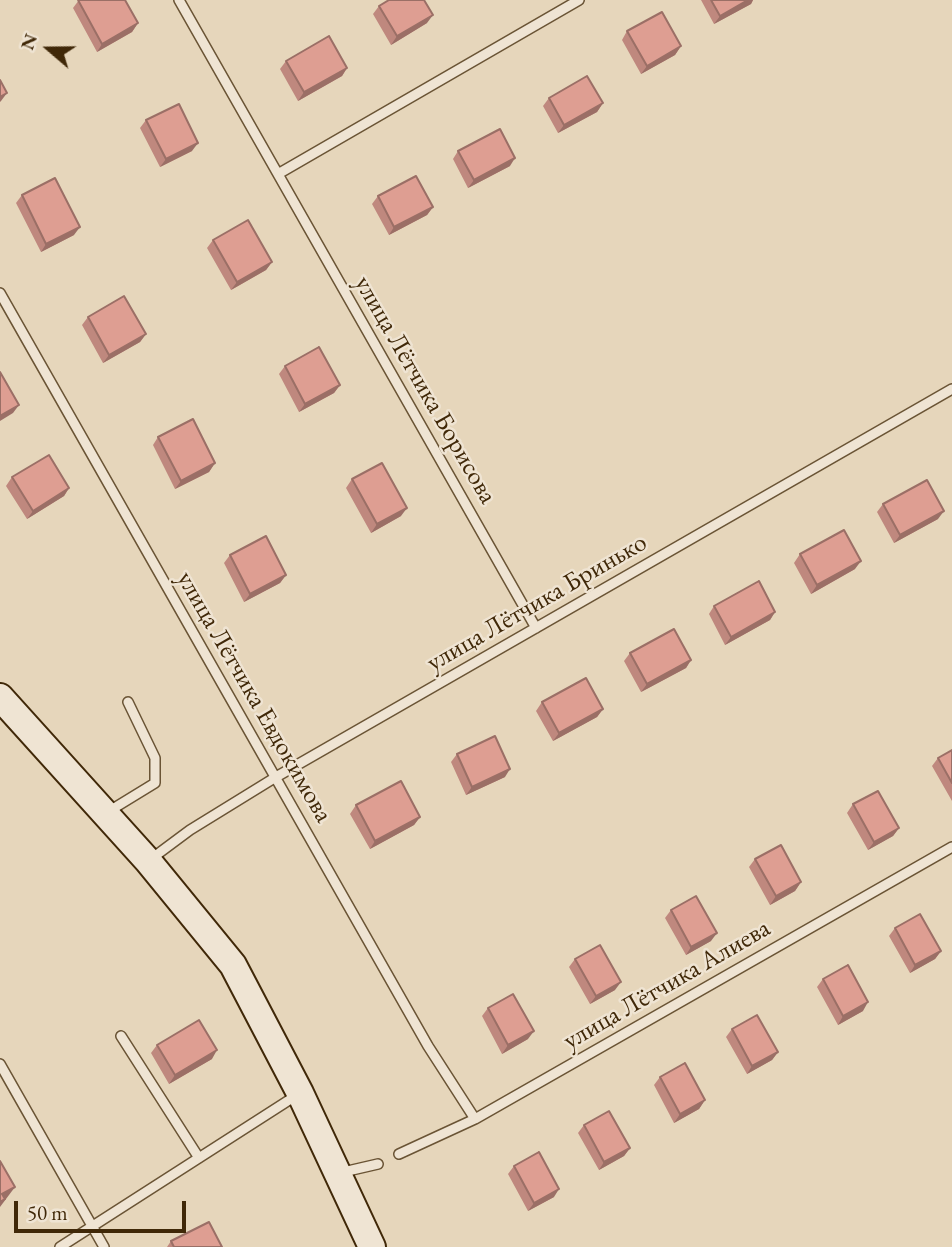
<!DOCTYPE html>
<html>
<head>
<meta charset="utf-8">
<style>
	body { margin:0 }
	#map { position:relative; width:952px; height:1247px; overflow:hidden; background:#e6d6bb; font-family:"EB Garamond",serif }
	canvas { display:block }
	.north { position:absolute; left:14px; top:14px; width:70px; height:70px; -webkit-text-stroke:5px #efe4d3; paint-order:stroke; rotate:290deg; font-size:19px; font-weight:700; line-height:28px; text-align:center; color:#402808 }
	.north::after { content:''; display:block; margin:auto; width:24px; height:32px; background:#402808; clip-path:polygon(50% 0,100% 100%,50% 72%,0 100%) }
	.scale { position:absolute; left:14px; top:1201px; width:172px; height:32px; box-sizing:border-box; border:4px solid #402808; border-top:0; padding-left:9px; font-size:21px; line-height:24px; white-space:nowrap; color:#402808; -webkit-text-stroke:5px #efe4d3; paint-order:stroke }
</style>
</head>
<body>
<div id="map">
<canvas width="952" height="1247"></canvas>
<div class="north">N</div>
<div class="scale">50 m</div>
</div>
<script>
const g = document.querySelector('canvas').getContext('2d');
g.lineJoin = 'round';
const toPath = rows => new Path2D(rows.map(r => 'M' + r).join(''));
function stroke(path, color, width, dash) { g.strokeStyle = color; g.lineWidth = width; g.lineCap = dash ? 'butt' : 'round'; g.setLineDash(dash || []); g.stroke(path); }
function fill(path, color) { g.fillStyle = color; g.fill(path, 'evenodd'); }
function write(font, color, halo, rows, align = 'center') {
  g.font = font + ' "EB Garamond",serif'; g.lineWidth = 5; g.setLineDash([]); g.textBaseline = 'middle'; g.strokeStyle = halo; g.fillStyle = color; for (const [text, x, y, turn = 0] of rows) {
    g.save(); g.translate(x, y); g.rotate((+turn || 0) * Math.PI / 180); g.textAlign = isNaN(turn) ? turn : align; if (halo) g.strokeText(text, 0, 0); g.fillText(text, 0, 0); g.restore();
  }
}
const lane = toPath([
	[179,0,536,628],
	[278,174,579,0],
	[0,293,428,1046,475,1119],
	[106,813,155,783,155,758,128,702],
	[151,859,190,830,276,777,952,389],
	[121,1036,199,1158],
	[0,1064,104,1247],
	[399,1154,475,1119,952,847],
	[339,1173,378,1164],
	[60,1247,297,1095]
]);
const secondary = toPath([
	[0,697,148,861,233,965,300,1093,372,1247]
]);
stroke(lane, '#6a5435', 12);
stroke(secondary, '#402808', 30);
stroke(lane, '#efe4d3', 9);
stroke(secondary, '#efe4d3', 26);
fill(toPath([
	[79,0,138,23,132,32,97,52,73,8],
	[701,0,753,0,751,4,714,24],
	[379,6,427,23,391,45,373,14],
	[627,31,681,46,675,55,641,74,622,40],
	[286,61,347,68,342,76,298,101,280,69],
	[549,98,603,103,597,112,558,133,543,106],
	[146,120,192,151,160,167,140,128],
	[458,151,510,166,468,188,453,159],
	[22,195,74,235,41,252,16,203],
	[378,196,433,207,427,215,389,235,372,204],
	[213,240,272,262,266,270,231,290,207,248],
	[88,317,146,334,140,342,103,363,82,325],
	[285,366,340,385,334,393,299,412,279,374],
	[158,437,215,463,209,472,175,489,153,445],
	[12,477,69,488,64,496,27,519,6,486],
	[352,479,401,516,371,533,346,488],
	[883,504,938,519,894,543,877,512],
	[800,554,855,569,811,594,794,563],
	[230,555,286,575,280,583,244,602,224,563],
	[714,606,775,612,770,620,725,645,709,614],
	[630,653,691,660,686,668,641,692,624,661],
	[542,702,603,709,597,717,553,741,536,711],
	[952,750,952,801,932,766,938,758],
	[457,754,505,777,466,795,451,762],
	[853,804,899,828,893,836,868,850,847,813],
	[356,805,420,817,414,825,370,849,350,814],
	[755,859,801,882,795,891,770,905,749,867],
	[671,910,711,941,686,955,665,918],
	[895,928,941,951,935,959,910,973,889,936],
	[575,959,615,990,590,1004,569,967],
	[823,979,863,1011,838,1025,817,987],
	[488,1008,528,1039,502,1054,482,1016],
	[732,1029,778,1052,772,1060,747,1074,726,1037],
	[157,1045,212,1059,169,1084,151,1053],
	[660,1077,705,1100,699,1109,674,1123,654,1085],
	[584,1125,630,1148,624,1156,599,1170,578,1133],
	[514,1166,554,1197,528,1211,508,1174],
	[171,1241,222,1247,167,1247]
]), '#bf887e');
fill(toPath([
	[748,0,753,0,751,4,714,24,720,16],
	[433,15,427,23,391,45,397,36],
	[138,23,132,32,97,52,102,44],
	[681,46,675,55,641,74,647,66],
	[347,68,342,76,298,101,304,92],
	[7,93,1,101,0,102,0,97],
	[603,103,597,112,558,133,564,125],
	[198,143,192,151,160,167,166,159],
	[515,158,510,166,468,188,474,180],
	[433,207,427,215,389,235,394,227],
	[80,227,74,235,41,252,46,244],
	[272,262,266,270,231,290,237,282],
	[146,334,140,342,103,363,109,355],
	[340,385,334,393,299,412,305,404],
	[19,405,13,413,0,421,0,416],
	[215,463,209,472,175,489,181,481],
	[69,488,64,496,27,519,33,511],
	[407,508,401,516,371,533,377,524],
	[944,511,938,519,894,543,900,535],
	[861,561,855,569,811,594,817,585],
	[286,575,280,583,244,602,250,594],
	[775,612,770,620,725,645,731,637],
	[691,660,686,668,641,692,647,684],
	[603,709,597,717,553,741,559,733],
	[510,769,505,777,466,795,472,787],
	[420,817,414,825,370,849,375,841],
	[899,828,893,836,868,850,874,842],
	[801,882,795,891,770,905,776,896],
	[717,933,711,941,686,955,691,947],
	[941,951,935,959,910,973,915,965],
	[621,982,615,990,590,1004,596,996],
	[868,1002,863,1011,838,1025,843,1016],
	[534,1031,528,1039,502,1054,508,1045],
	[217,1050,212,1059,169,1084,175,1075],
	[778,1052,772,1060,747,1074,752,1066],
	[705,1100,699,1109,674,1123,680,1114],
	[630,1148,624,1156,599,1170,604,1162],
	[15,1187,0,1207,0,1197,2,1194],
	[559,1189,554,1197,528,1211,534,1203]
]), '#9b6f66');
const building = toPath([
	[78,0,125,0,138,23,102,44,78,0],
	[389,0,424,0,433,15,397,36,379,6,389,0],
	[711,0,748,0,720,16,711,0],
	[662,12,681,46,647,66,627,31,662,12],
	[329,36,347,68,304,92,286,61,329,36],
	[587,76,603,103,564,125,549,98,587,76],
	[0,80,7,93,0,97,0,80],
	[179,104,198,143,166,159,146,120,179,104],
	[500,129,515,158,474,180,458,151,500,129],
	[416,176,433,207,394,227,378,196,416,176],
	[55,178,80,227,46,244,22,195,55,178],
	[248,220,272,262,237,282,213,240,248,220],
	[124,296,146,334,109,355,88,317,124,296],
	[319,347,340,385,305,404,285,366,319,347],
	[0,372,19,405,0,416,0,372],
	[193,419,215,463,181,481,158,437,193,419],
	[49,455,69,488,33,511,12,477,49,455],
	[382,463,407,508,377,524,352,479,382,463],
	[927,480,944,511,900,535,883,504,927,480],
	[844,530,861,561,817,585,800,554,844,530],
	[266,536,286,575,250,594,230,555,266,536],
	[759,581,775,612,731,637,714,606,759,581],
	[674,629,691,660,647,684,630,653,674,629],
	[586,678,603,709,559,733,542,702,586,678],
	[495,736,510,769,472,787,457,754,495,736],
	[952,750,952,783,938,758,952,750],
	[401,781,420,817,375,841,356,805,401,781],
	[878,791,899,828,874,842,853,804,878,791],
	[781,845,801,882,776,896,755,859,781,845],
	[696,896,717,933,691,947,671,910,696,896],
	[920,914,941,951,915,965,895,928,920,914],
	[600,945,621,982,596,996,575,959,600,945],
	[848,965,868,1002,843,1016,823,979,848,965],
	[513,994,534,1031,508,1045,488,1008,513,994],
	[757,1015,778,1052,752,1066,732,1029,757,1015],
	[199,1020,217,1050,175,1075,157,1045,199,1020],
	[685,1063,705,1100,680,1114,660,1077,685,1063],
	[609,1111,630,1148,604,1162,584,1125,609,1111],
	[539,1152,559,1189,534,1203,514,1166,539,1152],
	[0,1161,15,1187,2,1194,5,1199,0,1202,0,1161],
	[209,1222,222,1247,174,1247,171,1241,209,1222]
]);
fill(building, '#de9e92');
stroke(building, '#9b6f66', 2);
write('26px', '#402808', '#efe4d3', [
	["улица Лётчика Борисова",425,390,60],
	["улица Лётчика Бринько",537,603,-30],
	["улица Лётчика Евдокимова",254,697,60],
	["улица Лётчика Алиева",667,985,-30]
]);
</script>
</body>
</html>
